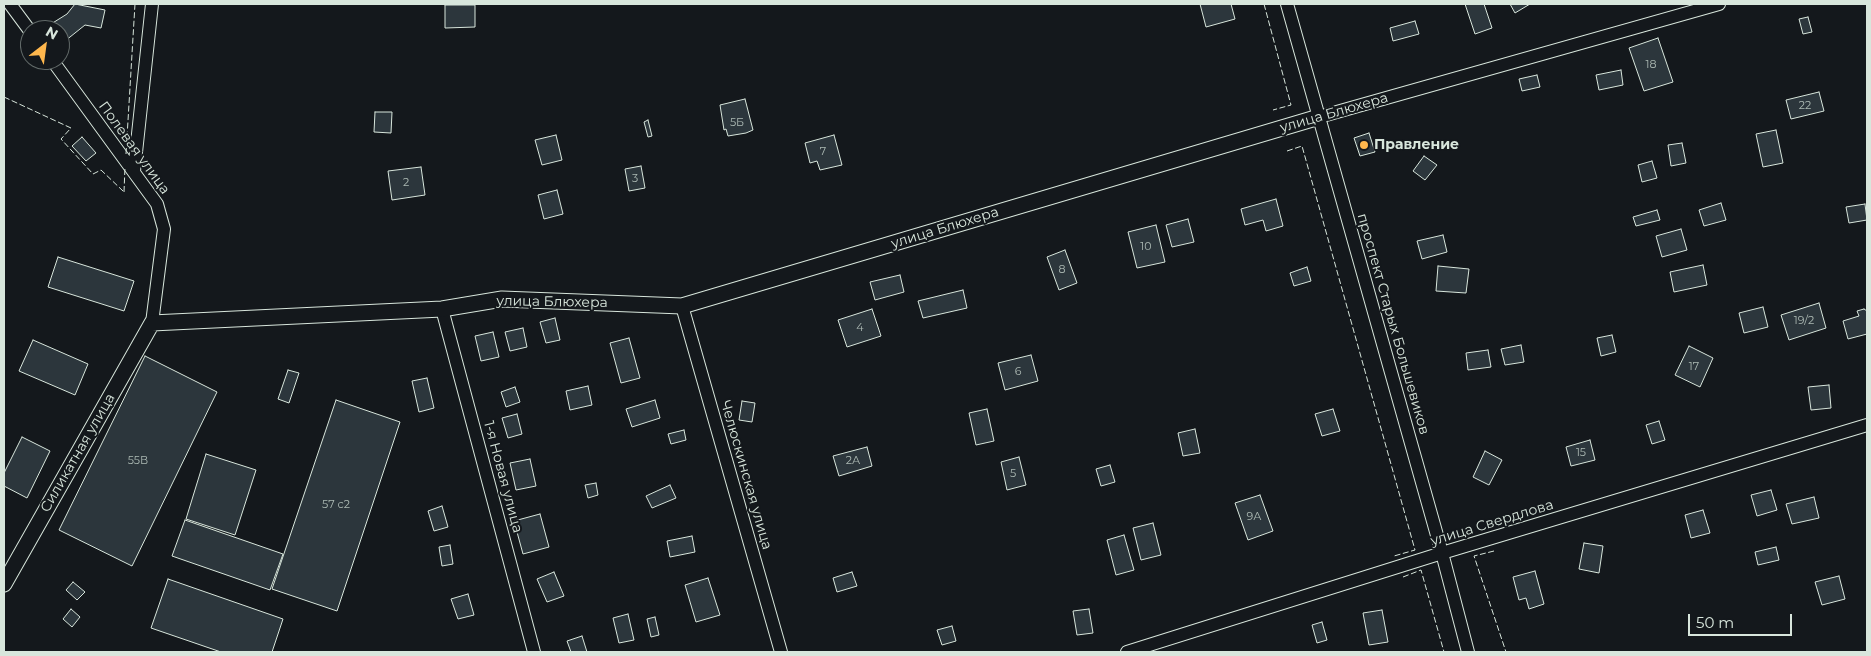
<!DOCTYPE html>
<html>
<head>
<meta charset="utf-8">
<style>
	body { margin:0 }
	#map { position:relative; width:1871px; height:656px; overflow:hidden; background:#14181c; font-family:Montserrat,sans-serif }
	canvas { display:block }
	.frame { position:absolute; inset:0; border:5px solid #d8e6dc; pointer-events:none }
	.north { position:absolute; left:20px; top:20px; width:50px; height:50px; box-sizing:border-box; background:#14181c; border:1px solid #626a69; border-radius:50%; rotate:30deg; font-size:14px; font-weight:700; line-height:20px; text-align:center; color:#d8e6dc }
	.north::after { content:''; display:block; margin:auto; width:18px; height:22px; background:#ffb74d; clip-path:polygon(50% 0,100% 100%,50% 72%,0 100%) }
	.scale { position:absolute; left:1688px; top:614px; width:104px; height:22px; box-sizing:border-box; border:2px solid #d8e6dc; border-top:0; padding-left:6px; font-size:15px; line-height:18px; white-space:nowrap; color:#d8e6dc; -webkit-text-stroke:4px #14181c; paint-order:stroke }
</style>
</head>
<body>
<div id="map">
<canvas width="1871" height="656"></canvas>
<div class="frame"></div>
<div class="north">N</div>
<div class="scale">50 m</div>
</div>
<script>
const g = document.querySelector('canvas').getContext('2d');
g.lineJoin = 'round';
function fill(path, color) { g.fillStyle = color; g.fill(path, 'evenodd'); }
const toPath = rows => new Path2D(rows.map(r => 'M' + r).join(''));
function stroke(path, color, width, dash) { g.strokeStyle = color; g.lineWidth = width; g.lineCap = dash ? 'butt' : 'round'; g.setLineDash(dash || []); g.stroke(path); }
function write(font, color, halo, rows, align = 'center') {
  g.font = font + ' Montserrat,sans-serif'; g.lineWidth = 4; g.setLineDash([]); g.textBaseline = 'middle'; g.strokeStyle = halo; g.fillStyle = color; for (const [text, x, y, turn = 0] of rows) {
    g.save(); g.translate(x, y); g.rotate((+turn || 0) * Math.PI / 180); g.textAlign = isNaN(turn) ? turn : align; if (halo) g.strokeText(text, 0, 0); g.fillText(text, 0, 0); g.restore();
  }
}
const building = toPath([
	[75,4,105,10,101,28,85,25,65,41,60,36,60,30,55,30,51,24,67,14,75,4],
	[1200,4,1231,4,1235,19,1206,27,1200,4],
	[1465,4,1484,4,1492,28,1475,34,1465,4],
	[1510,4,1530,4,1515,13,1510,4],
	[445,5,475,5,475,27,445,28,445,5],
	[1808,17,1812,32,1803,34,1799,19,1808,17],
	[1415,21,1419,34,1393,41,1390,28,1415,21],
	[1658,38,1673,82,1644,91,1629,48,1658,38],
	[1621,70,1623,85,1599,90,1596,75,1621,70],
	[1537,75,1540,87,1522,91,1519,79,1537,75],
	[1819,92,1824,111,1791,119,1786,100,1819,92],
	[745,99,753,130,746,133,728,136,726,129,724,130,720,105,745,99],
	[375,112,392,112,391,133,374,132,375,112],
	[648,120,652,136,648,137,644,122,648,120],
	[1776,130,1783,163,1763,167,1756,134,1776,130],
	[1369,133,1375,152,1360,156,1354,138,1369,133],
	[556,135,562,160,542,165,535,140,556,135],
	[834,135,842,165,820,170,817,161,810,163,805,143,834,135],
	[82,137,96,153,86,161,72,146,82,137],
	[1682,143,1686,163,1671,166,1668,145,1682,143],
	[1424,156,1437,165,1425,180,1413,171,1424,156],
	[1652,161,1657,178,1642,182,1638,165,1652,161],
	[641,166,645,188,629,191,625,169,641,166],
	[421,167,425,195,392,200,388,171,421,167],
	[557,190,563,214,544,219,538,195,557,190],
	[1276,199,1283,226,1266,231,1263,220,1245,225,1241,209,1276,199],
	[1721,203,1726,220,1704,226,1699,210,1721,203],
	[1865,204,1867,220,1849,223,1846,207,1865,204],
	[1657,210,1660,220,1636,226,1633,217,1657,210],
	[1188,219,1194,242,1172,247,1166,225,1188,219],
	[1156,225,1165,262,1137,268,1128,232,1156,225],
	[1681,229,1687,250,1662,257,1656,236,1681,229],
	[1443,235,1447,252,1422,259,1417,241,1443,235],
	[1065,250,1077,283,1059,290,1047,257,1065,250],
	[58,257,134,281,124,311,48,287,58,257],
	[1703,265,1707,285,1674,292,1670,272,1703,265],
	[1438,266,1469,269,1466,293,1436,291,1438,266],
	[1307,267,1311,281,1294,286,1290,273,1307,267],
	[900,275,904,292,875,300,870,282,900,275],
	[963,290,967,308,923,318,918,301,963,290],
	[1819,303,1826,328,1789,340,1781,315,1819,303],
	[1763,307,1768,327,1744,333,1739,313,1763,307],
	[872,309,881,336,847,347,838,320,872,309],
	[1864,309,1867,311,1867,334,1848,339,1843,321,1859,316,1857,311,1864,309],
	[555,318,560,340,546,343,540,322,555,318],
	[523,328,527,347,510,351,505,332,523,328],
	[493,332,499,357,481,361,475,336,493,332],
	[1612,335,1616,352,1601,356,1597,338,1612,335],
	[629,338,640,378,621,383,610,343,629,338],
	[33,340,88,364,75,395,19,371,33,340],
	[1521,345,1524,362,1505,365,1501,349,1521,345],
	[1689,346,1713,358,1700,387,1675,375,1689,346],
	[1488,350,1491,367,1468,370,1466,353,1488,350],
	[1031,355,1038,381,1005,390,998,363,1031,355],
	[145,356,217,392,132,566,59,530,145,356],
	[288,370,299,373,289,403,278,399,288,370],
	[427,378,434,408,419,412,412,381,427,378],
	[1829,385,1831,408,1811,410,1808,387,1829,385],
	[588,386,592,405,570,410,566,391,588,386],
	[515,387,520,402,506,407,501,392,515,387],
	[336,400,400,422,337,611,272,589,336,400],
	[655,400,660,418,632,427,626,409,655,400],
	[742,401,755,403,752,422,739,420,742,401],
	[987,409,994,441,976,445,969,413,987,409],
	[1333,409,1340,431,1322,436,1315,414,1333,409],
	[517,414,522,434,508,438,502,418,517,414],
	[1659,421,1665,440,1652,444,1646,425,1659,421],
	[1195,429,1200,453,1183,456,1178,433,1195,429],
	[684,430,686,440,671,444,668,434,684,430],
	[22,437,50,451,27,498,4,486,4,473,22,437],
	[1590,440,1595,460,1571,466,1566,447,1590,440],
	[867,447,872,466,839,476,833,456,867,447],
	[1485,451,1502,460,1489,485,1473,477,1485,451],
	[206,454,256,470,235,535,186,519,206,454],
	[1019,457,1026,485,1007,490,1001,462,1019,457],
	[530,459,536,486,516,490,510,463,530,459],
	[1110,465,1115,482,1101,486,1096,469,1110,465],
	[596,483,598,495,588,498,585,485,596,483],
	[670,485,676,498,652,508,646,496,670,485],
	[1771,490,1777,510,1757,516,1751,495,1771,490],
	[1260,495,1273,531,1248,540,1235,503,1260,495],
	[1814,497,1819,518,1792,524,1786,504,1814,497],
	[442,506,448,527,434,531,428,511,442,506],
	[1703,510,1710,533,1691,538,1685,515,1703,510],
	[540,514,549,547,523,554,514,521,540,514],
	[185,520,283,554,270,590,172,556,185,520],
	[1153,523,1161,555,1141,560,1133,528,1153,523],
	[1124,535,1134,570,1116,575,1107,540,1124,535],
	[692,536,695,552,670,557,667,541,692,536],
	[1584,543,1603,546,1599,573,1579,569,1584,543],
	[450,545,453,564,442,566,439,547,450,545],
	[1776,547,1779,560,1758,565,1755,552,1776,547],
	[1535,571,1544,604,1529,609,1526,598,1519,600,1513,577,1535,571],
	[554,572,564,596,547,602,537,579,554,572],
	[852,572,857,586,837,592,833,578,852,572],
	[1839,576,1845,599,1822,605,1815,582,1839,576],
	[708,578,720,615,696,622,685,585,708,578],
	[168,579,283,619,272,652,221,652,151,628,168,579],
	[73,582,85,592,77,600,66,590,73,582],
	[468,594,474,615,458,619,451,599,468,594],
	[71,609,80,617,72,627,63,619,71,609],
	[1089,609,1093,633,1077,635,1073,611,1089,609],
	[1382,610,1388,642,1369,645,1363,613,1382,610],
	[628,614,634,640,619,643,613,618,628,614],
	[655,617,659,635,651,637,647,619,655,617],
	[1322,622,1327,640,1317,643,1312,625,1322,622],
	[952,626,956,641,942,645,937,630,952,626],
	[582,636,587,652,571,652,567,641,582,636]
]);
fill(building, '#2c363c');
stroke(building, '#d8e6dc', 1);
const minor = toPath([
	[10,4,30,31],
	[1287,4,1442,553,1468,652],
	[52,60,157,204,164,229,152,323],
	[1319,117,1719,4],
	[134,171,152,4],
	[682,306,781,652],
	[442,309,534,652],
	[1127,652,1442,553,1867,425]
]);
const tertiary = toPath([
	[4,584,152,323,442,309,502,299,682,306,1319,117]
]);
stroke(minor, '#d8e6dc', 14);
stroke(tertiary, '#d8e6dc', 17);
stroke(minor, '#14181c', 12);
stroke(tertiary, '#14181c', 15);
stroke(toPath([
	[1264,4,1291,105,1273,110],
	[4,97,71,128,61,139,93,174,101,170,123,191],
	[1287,151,1302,146,1415,550,1394,556],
	[126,154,135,4],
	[124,192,125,167],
	[1494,551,1474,556,1506,652],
	[1403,577,1421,570,1444,652]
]), '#d8e6dc', 1, [6, 2.5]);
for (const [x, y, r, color] of [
	[1364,145,5,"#ffb74d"]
]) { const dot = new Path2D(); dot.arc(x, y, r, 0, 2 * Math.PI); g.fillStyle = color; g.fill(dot); stroke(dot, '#14181c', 2); }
write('11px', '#adbab4', null, [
	["18",1651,65],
	["22",1805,106],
	["5Б",737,123],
	["7",823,152],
	["3",635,179],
	["2",406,183],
	["10",1146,247],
	["8",1062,270],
	["19/2",1804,321],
	["4",860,328],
	["17",1694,367],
	["6",1018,372],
	["15",1581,453],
	["55В",138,461],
	["2А",853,461],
	["5",1013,474],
	["57 с2",336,505],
	["9А",1254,517]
]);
write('14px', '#d8e6dc', '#14181c', [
	["улица Блюхера",1334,113,-16],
	["Полевая улица",134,148,54],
	["улица Блюхера",945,228,-17],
	["улица Блюхера",552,302,1],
	["проспект Старых Большевиков",1393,324,74],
	["Силикатная улица",78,453,-60],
	["Челюскинская улица",746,475,74],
	["1-я Новая улица",503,477,75],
	["улица Свердлова",1492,523,-17]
]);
write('bold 14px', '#d8e6dc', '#14181c', [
	["Правление",1374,145]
], 'left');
</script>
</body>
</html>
